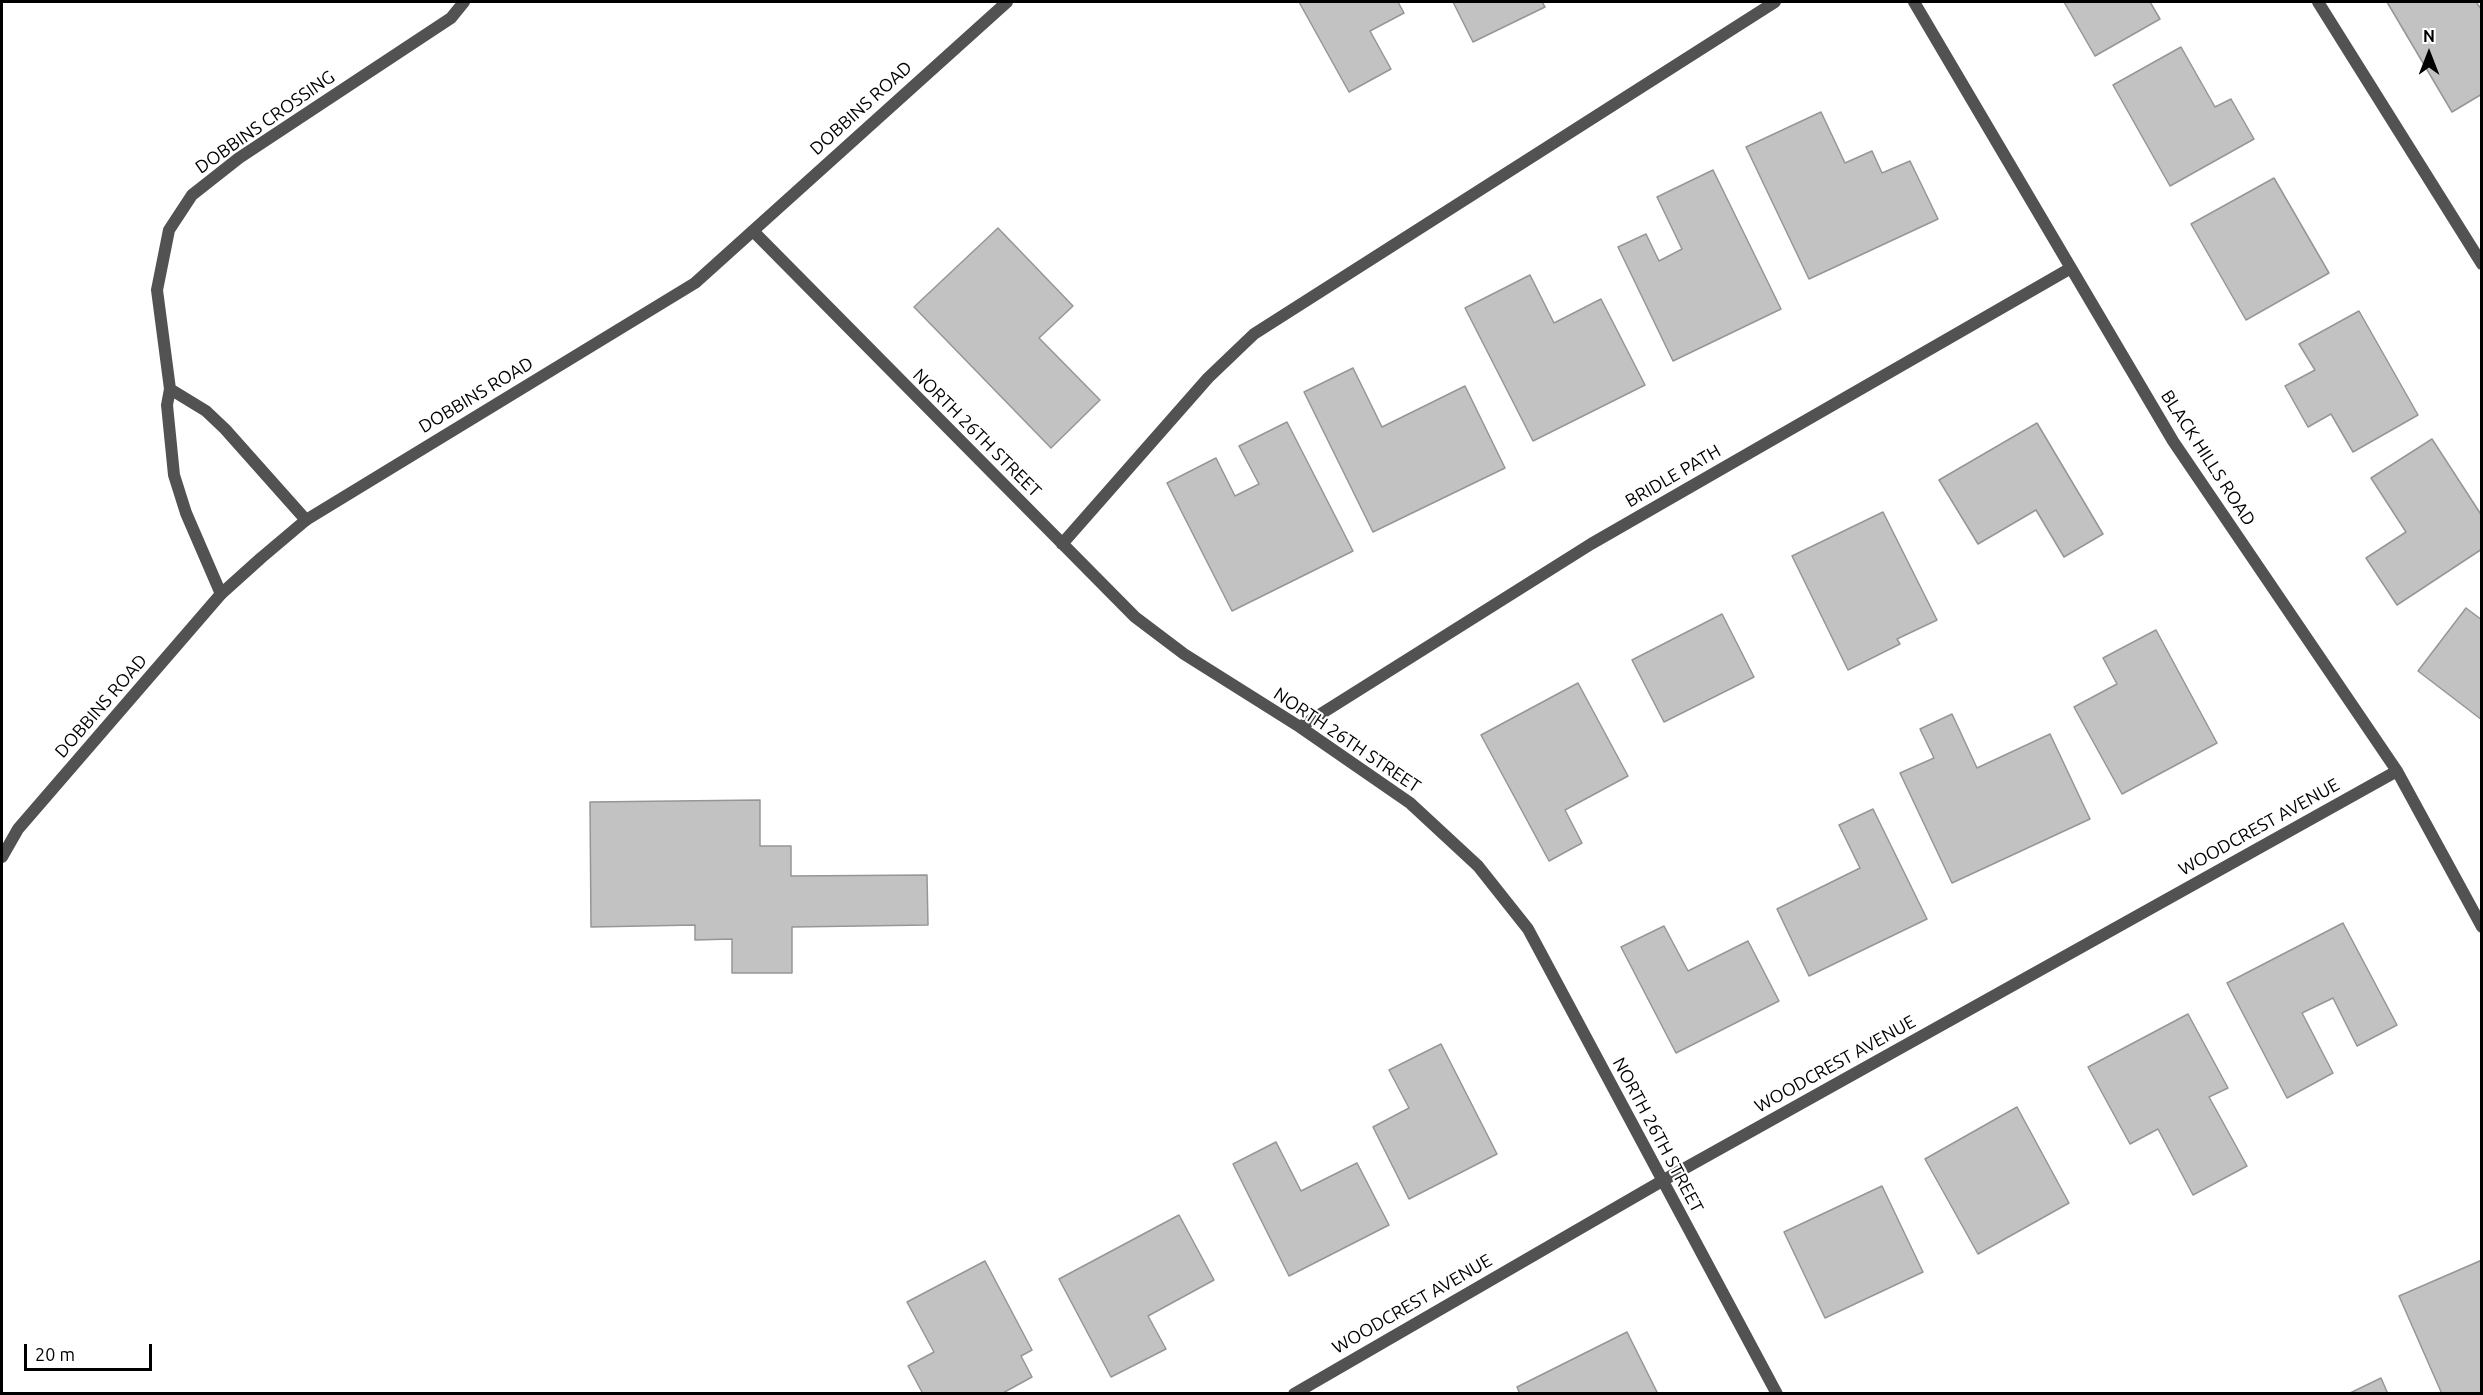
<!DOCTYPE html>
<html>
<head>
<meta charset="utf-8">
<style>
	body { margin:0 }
	#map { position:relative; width:2483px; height:1395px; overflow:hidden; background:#fff; font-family:Ubuntu,sans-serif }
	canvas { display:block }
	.frame { position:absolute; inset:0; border:3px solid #000; pointer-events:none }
	.north { position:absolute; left:2399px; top:24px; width:60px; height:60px; -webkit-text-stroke:4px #fff; paint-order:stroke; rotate:0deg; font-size:16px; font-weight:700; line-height:24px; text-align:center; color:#000 }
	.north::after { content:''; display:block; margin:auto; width:21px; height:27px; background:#000; clip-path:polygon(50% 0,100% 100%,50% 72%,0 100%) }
	.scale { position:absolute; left:24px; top:1344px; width:128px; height:27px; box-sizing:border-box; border:3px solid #000; border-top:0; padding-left:8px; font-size:18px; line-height:21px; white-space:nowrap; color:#000; -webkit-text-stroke:4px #fff; paint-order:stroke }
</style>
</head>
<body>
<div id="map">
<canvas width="2483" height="1395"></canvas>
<div class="frame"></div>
<div class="north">N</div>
<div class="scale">20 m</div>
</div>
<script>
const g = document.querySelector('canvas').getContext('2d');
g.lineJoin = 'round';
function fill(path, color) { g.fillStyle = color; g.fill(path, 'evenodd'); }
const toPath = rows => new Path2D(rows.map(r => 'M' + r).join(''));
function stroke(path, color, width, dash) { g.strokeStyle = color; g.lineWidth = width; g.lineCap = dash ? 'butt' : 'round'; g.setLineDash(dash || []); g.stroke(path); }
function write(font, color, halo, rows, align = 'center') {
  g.font = font + ' Ubuntu,sans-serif'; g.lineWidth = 4.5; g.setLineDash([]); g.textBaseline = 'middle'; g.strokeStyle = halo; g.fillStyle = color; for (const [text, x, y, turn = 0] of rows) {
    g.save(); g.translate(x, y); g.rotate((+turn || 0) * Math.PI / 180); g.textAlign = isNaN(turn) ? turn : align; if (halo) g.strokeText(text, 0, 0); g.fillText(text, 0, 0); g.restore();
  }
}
const building = toPath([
	[1299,2,1398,2,1404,13,1370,31,1391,69,1349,92,1299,2],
	[1453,2,1542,2,1545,7,1473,42,1453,2],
	[2064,2,2150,2,2160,19,2095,56,2064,2],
	[2387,2,2476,2,2482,10,2482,94,2452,112,2387,2],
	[2181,47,2215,107,2231,99,2254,139,2170,186,2113,85,2181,47],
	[1821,112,1845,163,1872,151,1882,173,1910,161,1938,219,1809,279,1746,147,1821,112],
	[1713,170,1781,309,1673,361,1618,247,1646,234,1659,261,1682,249,1657,197,1713,170],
	[2274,178,2329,273,2246,320,2191,224,2274,178],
	[998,228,1073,306,1039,338,1100,400,1051,448,914,307,998,228],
	[1530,275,1554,323,1601,299,1645,385,1533,441,1465,308,1530,275],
	[2359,311,2418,415,2353,452,2331,414,2308,427,2285,386,2315,370,2299,344,2359,311],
	[1353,368,1382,427,1465,386,1505,468,1373,532,1304,392,1353,368],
	[1287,422,1353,551,1232,611,1167,483,1216,458,1235,496,1259,484,1239,446,1287,422],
	[2037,423,2103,534,2064,557,2036,510,1978,544,1939,480,2037,423],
	[2432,439,2482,516,2482,549,2397,605,2366,558,2406,532,2371,478,2432,439],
	[1883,512,1937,620,1897,639,1900,644,1848,670,1792,556,1883,512],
	[2466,608,2482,620,2482,720,2418,671,2466,608],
	[1722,614,1754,677,1664,722,1632,660,1722,614],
	[2156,630,2217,743,2122,794,2074,707,2117,684,2103,658,2156,630],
	[1578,683,1628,776,1565,810,1582,843,1549,861,1481,735,1578,683],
	[1952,714,1977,768,2050,734,2090,819,1952,883,1900,773,1934,758,1920,729,1952,714],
	[760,800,760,846,791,846,791,876,927,875,928,925,792,927,792,973,732,973,732,939,695,940,695,925,591,927,590,802,760,800],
	[1873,809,1927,919,1809,976,1777,909,1860,868,1839,825,1873,809],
	[2343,923,2397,1025,2357,1046,2333,998,2302,1013,2333,1073,2287,1098,2227,983,2343,923],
	[1664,926,1688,971,1748,941,1779,1001,1676,1053,1621,947,1664,926],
	[2188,1014,2228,1088,2209,1097,2247,1166,2193,1195,2158,1129,2130,1144,2088,1067,2188,1014],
	[1441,1044,1497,1154,1409,1199,1373,1127,1409,1108,1389,1070,1441,1044],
	[2017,1107,2069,1203,1978,1254,1925,1159,2017,1107],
	[1276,1142,1301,1191,1357,1163,1389,1225,1289,1276,1233,1164,1276,1142],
	[1882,1186,1923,1272,1825,1318,1784,1232,1882,1186],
	[1179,1215,1214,1280,1148,1316,1166,1349,1111,1377,1059,1279,1179,1215],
	[2482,1260,2482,1394,2442,1394,2399,1296,2482,1260],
	[985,1261,1032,1350,1021,1356,1032,1377,1001,1394,923,1394,908,1366,934,1352,907,1302,985,1261],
	[1627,1332,1658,1394,1520,1394,1517,1387,1627,1332],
	[2381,1378,2388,1394,2348,1394,2381,1378]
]);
fill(building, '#c2c2c2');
stroke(building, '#969696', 1.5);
stroke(toPath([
	[170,389,206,411,225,429,306,520],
	[221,594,186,513,174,475,167,405,170,389,157,290,169,230,192,195,239,158,451,18,464,2]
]), '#525252', 12);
stroke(toPath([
	[1914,2,2173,441,2397,771,2482,927],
	[2318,2,2482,264],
	[753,231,1135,617,1184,654,1300,727,1410,803,1478,866,1528,929,1777,1394],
	[1062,544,1208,378,1254,334,1775,2],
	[1300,727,1591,544,2071,268],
	[1294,1394,1662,1181,2397,771]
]), '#525252', 12);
stroke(toPath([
	[2,857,18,829,221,594,261,558,306,520,695,283,1007,2]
]), '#525252', 12);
write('18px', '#000', '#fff', [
	["DOBBINS ROAD",861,108,-42],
	["DOBBINS CROSSING",265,122,-35],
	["DOBBINS ROAD",476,395,-31],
	["NORTH 26TH STREET",977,433,45],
	["BLACK HILLS ROAD",2208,458,57],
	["BRIDLE PATH",1673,476,-30],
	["DOBBINS ROAD",101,706,-49],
	["NORTH 26TH STREET",1347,740,34],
	["WOODCREST AVENUE",2259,827,-29],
	["WOODCREST AVENUE",1835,1064,-29],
	["NORTH 26TH STREET",1658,1135,62],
	["WOODCREST AVENUE",1412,1304,-30]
]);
</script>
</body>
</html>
